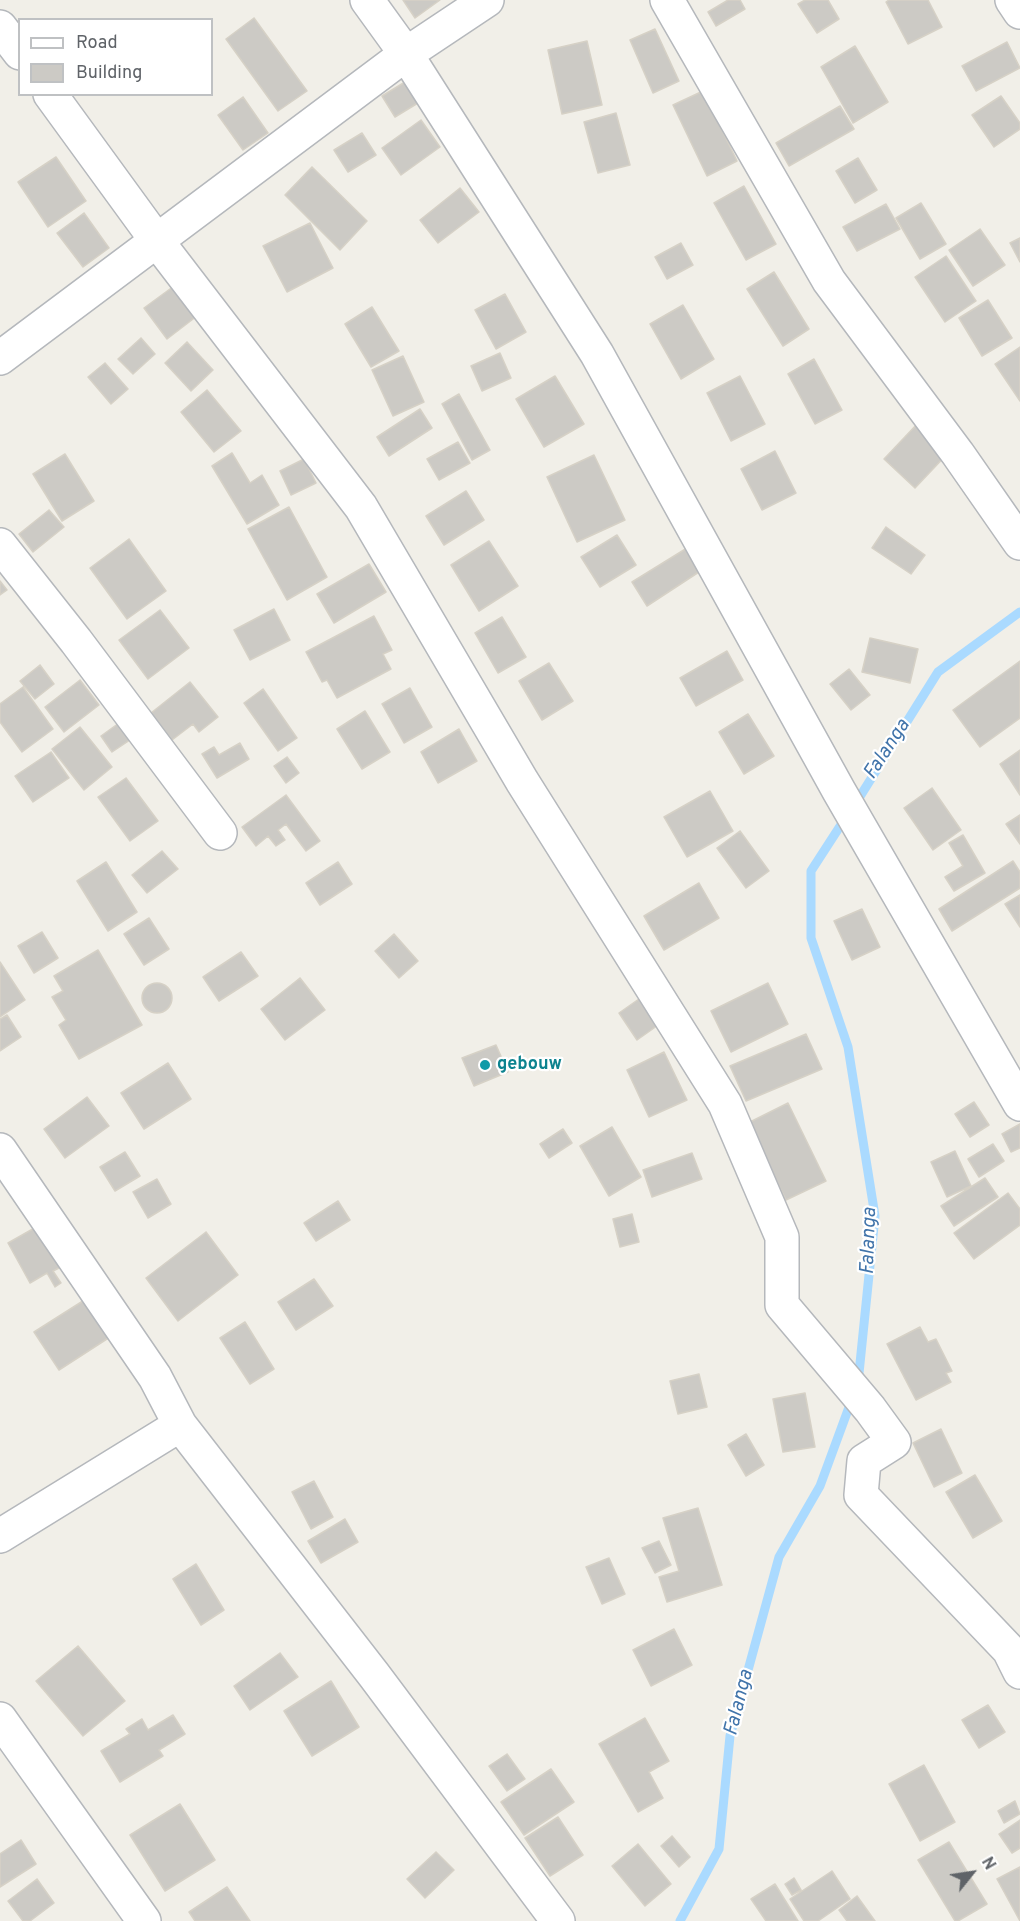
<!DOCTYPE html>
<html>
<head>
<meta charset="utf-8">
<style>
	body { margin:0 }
	#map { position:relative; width:1020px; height:1921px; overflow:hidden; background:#f1efe8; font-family:Overpass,sans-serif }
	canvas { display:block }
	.legend { position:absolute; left:18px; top:18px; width:195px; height:78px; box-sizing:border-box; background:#fff; border:2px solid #bfc1c3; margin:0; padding:8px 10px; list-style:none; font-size:18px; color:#5f6368 }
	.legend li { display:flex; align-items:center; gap:12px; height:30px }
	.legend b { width:30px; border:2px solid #bfc1c3 }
	.north { position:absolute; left:942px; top:1843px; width:60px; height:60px; -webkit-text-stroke:4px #fff; paint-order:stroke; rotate:60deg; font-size:16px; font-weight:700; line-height:24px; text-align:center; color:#5f6368 }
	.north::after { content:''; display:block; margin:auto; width:21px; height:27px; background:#5f6368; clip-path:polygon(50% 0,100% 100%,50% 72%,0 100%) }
</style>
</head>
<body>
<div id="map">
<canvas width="1020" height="1921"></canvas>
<ul class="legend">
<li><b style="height:8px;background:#fff"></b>Road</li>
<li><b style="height:16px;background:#cccac5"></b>Building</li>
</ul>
<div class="north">N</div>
</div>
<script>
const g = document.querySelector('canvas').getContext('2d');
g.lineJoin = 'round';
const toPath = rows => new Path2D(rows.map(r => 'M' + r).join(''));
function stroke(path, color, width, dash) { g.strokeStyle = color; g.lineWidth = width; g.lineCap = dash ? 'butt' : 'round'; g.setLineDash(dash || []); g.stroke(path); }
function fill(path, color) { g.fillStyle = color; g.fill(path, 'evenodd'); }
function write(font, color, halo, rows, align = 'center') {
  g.font = font + ' Overpass,sans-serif'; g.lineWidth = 4.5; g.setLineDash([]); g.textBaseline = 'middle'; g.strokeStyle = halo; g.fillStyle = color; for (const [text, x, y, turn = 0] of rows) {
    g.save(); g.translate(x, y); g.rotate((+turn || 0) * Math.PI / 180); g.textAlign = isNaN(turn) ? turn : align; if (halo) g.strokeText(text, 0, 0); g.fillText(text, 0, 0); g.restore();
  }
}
stroke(toPath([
	[854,806,938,672,1020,612],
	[846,817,811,871,811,938,848,1047,875,1216,858,1383],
	[680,1921,719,1849,730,1736,779,1557,820,1486,852,1399]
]), '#aadaff', 9);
const building = toPath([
	[403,0,440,0,415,18,403,0],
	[728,0,740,0,745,9,716,26,708,12,728,0],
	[805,0,828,0,839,19,817,33,798,4,805,0],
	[889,0,928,0,942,27,908,44,886,2,889,0],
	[254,18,307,91,278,111,226,39,254,18],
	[655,29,679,81,653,93,630,40,655,29],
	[587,41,602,105,562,114,548,50,587,41],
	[1007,42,1020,68,976,91,962,66,1007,42],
	[855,46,888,102,853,123,821,67,855,46],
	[405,82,418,103,395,117,382,96,405,82],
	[703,91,737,161,707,176,673,105,703,91],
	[1001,96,1020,123,1020,129,994,147,972,115,1001,96],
	[243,97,268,133,243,150,218,115,243,97],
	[840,106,854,129,789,166,776,143,840,106],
	[616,113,630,165,598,173,584,122,616,113],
	[421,120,440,147,401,175,382,148,421,120],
	[362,133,376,155,348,172,334,150,362,133],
	[56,157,86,201,48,227,18,182,56,157],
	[858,158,877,190,855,203,836,171,858,158],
	[312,167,367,221,340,250,285,195,312,167],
	[744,186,776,244,746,260,714,203,744,186],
	[460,188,479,212,438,243,420,220,460,188],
	[921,203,946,244,920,259,896,218,921,203],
	[886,204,900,229,857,251,843,227,886,204],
	[84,213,109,248,83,267,57,233,84,213],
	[310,223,333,268,287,292,263,246,310,223],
	[980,229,1005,265,973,286,949,250,980,229],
	[1020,238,1020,262,1010,243,1020,238],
	[681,243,693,265,667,279,655,257,681,243],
	[946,256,976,301,945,322,915,277,946,256],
	[774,272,809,329,783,346,747,289,774,272],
	[174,286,197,316,167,339,144,308,174,286],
	[505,294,526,332,496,349,475,310,505,294],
	[988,300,1012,338,982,356,959,318,988,300],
	[683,305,714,359,681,379,650,324,683,305],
	[372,307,399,351,371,367,345,324,372,307],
	[141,338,155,354,133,374,118,359,141,338],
	[187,342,213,370,191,391,165,363,187,342],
	[1020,347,1020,401,995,364,1020,347],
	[500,353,511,378,482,391,471,366,500,353],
	[403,356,424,402,393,416,372,370,403,356],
	[814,359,842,410,815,424,788,374,814,359],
	[105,363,128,389,111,404,88,377,105,363],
	[555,376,584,424,544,447,516,399,555,376],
	[740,376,765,424,731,441,707,393,740,376],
	[207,390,241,431,214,452,181,412,207,390],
	[459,394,490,450,472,460,442,404,459,394],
	[420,409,432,428,389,456,377,437,420,409],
	[919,422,950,451,915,488,884,459,919,422],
	[458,442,470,463,439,480,427,459,458,442],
	[775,451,796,493,762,510,741,469,775,451],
	[232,453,250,483,262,475,279,505,247,524,212,466,232,453],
	[65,454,94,501,62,521,33,474,65,454],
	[594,455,625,520,577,542,547,477,594,455],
	[304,459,316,483,291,495,280,471,304,459],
	[466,491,484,520,444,545,426,516,466,491],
	[289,507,327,577,287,600,248,529,289,507],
	[49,510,64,527,33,552,19,534,49,510],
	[886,527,925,555,911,574,872,548,886,527],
	[617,535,636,565,600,587,581,557,617,535],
	[129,539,166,591,127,619,90,568,129,539],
	[489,541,518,586,479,611,451,565,489,541],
	[687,548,702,570,647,606,632,582,687,548],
	[369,564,386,592,334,623,317,594,369,564],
	[0,581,7,590,0,595,0,581],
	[274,609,290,640,250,660,234,630,274,609],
	[160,610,189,648,148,679,119,640,160,610],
	[374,616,392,650,383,654,391,669,337,698,327,680,322,682,306,652,374,616],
	[502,617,526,657,498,673,475,633,502,617],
	[870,638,918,649,910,683,862,672,870,638],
	[727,651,743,680,696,706,680,678,727,651],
	[1020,661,1020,718,980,747,953,710,1020,661],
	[549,663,573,701,542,720,519,681,549,663],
	[40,665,54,684,35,699,20,681,40,665],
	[849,669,870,695,851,710,830,684,849,669],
	[80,680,99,705,64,732,45,707,80,680],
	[190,682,218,717,199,732,193,724,172,740,151,713,190,682],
	[23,687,53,729,22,752,0,722,0,704,23,687],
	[410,688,432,727,404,743,382,704,410,688],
	[263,689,297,738,278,751,244,703,263,689],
	[365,711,390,752,362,769,337,729,365,711],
	[748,714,774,756,744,774,719,732,748,714],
	[119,723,130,740,112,752,101,736,119,723],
	[80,727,112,767,84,790,52,749,80,727],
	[459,729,477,761,438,783,421,752,459,729],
	[240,743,249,759,217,778,202,754,214,747,219,755,240,743],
	[1020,750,1020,795,1000,764,1020,750],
	[51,752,69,778,33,802,15,776,51,752],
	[287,757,299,773,286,783,274,766,287,757],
	[126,778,158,821,130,841,98,797,126,778],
	[932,788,961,830,933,850,904,808,932,788],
	[710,791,733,831,687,857,664,817,710,791],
	[286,795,320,841,306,851,286,824,278,830,285,840,276,846,268,836,256,846,242,827,286,795],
	[1020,815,1020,844,1006,824,1020,815],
	[740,831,769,871,746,888,717,848,740,831],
	[963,835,985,873,954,891,945,877,963,866,949,843,963,835],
	[162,851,178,869,147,893,132,875,162,851],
	[1013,861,1020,872,1020,888,952,931,939,909,1013,861],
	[106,862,137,912,108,931,77,881,106,862],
	[338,862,352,884,320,905,306,883,338,862],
	[699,883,719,918,664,950,644,916,699,883],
	[1020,895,1020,927,1005,904,1020,895],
	[862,909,880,947,852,960,834,921,862,909],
	[149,918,169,949,144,965,124,934,149,918],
	[42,932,58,958,34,973,18,946,42,932],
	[394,934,418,961,399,978,375,951,394,934],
	[98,950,142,1025,79,1059,59,1025,66,1020,52,997,63,991,54,976,98,950],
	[241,952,258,976,219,1001,203,977,241,952],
	[0,962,25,1000,0,1017,0,962],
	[300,978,325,1010,285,1040,261,1009,300,978],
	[768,983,788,1024,731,1052,711,1011,768,983],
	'142 998a15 15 0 1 1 30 0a15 15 0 1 1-30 0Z',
	[646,994,664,1021,637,1040,619,1013,646,994],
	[7,1015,21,1037,0,1051,0,1019,7,1015],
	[806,1034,822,1069,746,1101,730,1066,806,1034],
	[496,1045,508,1072,474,1086,462,1058,496,1045],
	[664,1052,687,1100,649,1117,627,1070,664,1052],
	[168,1063,191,1099,144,1129,121,1093,168,1063],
	[87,1097,109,1126,65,1158,44,1129,87,1097],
	[974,1102,989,1125,970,1137,955,1114,974,1102],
	[788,1103,826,1181,786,1200,748,1123,788,1103],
	[1020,1124,1020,1148,1011,1152,1002,1134,1020,1124],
	[612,1127,641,1177,609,1196,580,1146,612,1127],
	[563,1129,572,1143,549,1158,540,1144,563,1129],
	[993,1144,1004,1161,979,1177,968,1159,993,1144],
	[955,1151,971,1186,947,1197,931,1162,955,1151],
	[125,1152,140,1176,115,1191,100,1167,125,1152],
	[692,1153,702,1179,652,1197,643,1170,692,1153],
	[985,1178,998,1197,954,1226,941,1206,985,1178],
	[157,1179,171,1204,148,1218,133,1192,157,1179],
	[1008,1193,1020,1209,1020,1225,974,1259,954,1233,1008,1193],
	[338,1201,350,1220,316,1241,304,1223,338,1201],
	[632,1214,639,1242,620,1247,613,1219,632,1214],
	[38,1226,61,1267,53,1271,61,1283,55,1287,47,1273,30,1283,8,1243,38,1226],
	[206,1232,238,1275,178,1321,146,1278,206,1232],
	[314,1279,333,1306,296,1330,278,1302,314,1279],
	[86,1299,110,1337,59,1370,34,1332,86,1299],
	[245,1322,274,1369,250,1384,220,1338,245,1322],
	[920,1327,928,1342,936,1339,952,1371,946,1373,951,1382,916,1400,887,1344,920,1327],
	[699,1374,707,1407,678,1414,670,1381,699,1374],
	[805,1393,815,1447,783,1452,773,1399,805,1393],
	[941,1429,962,1473,934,1487,913,1443,941,1429],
	[746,1434,764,1465,746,1476,728,1445,746,1434],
	[975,1475,1002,1521,973,1538,946,1492,975,1475],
	[314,1481,333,1517,311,1529,292,1492,314,1481],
	[698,1508,722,1585,667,1602,659,1577,679,1571,663,1518,698,1508],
	[345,1519,358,1542,321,1563,308,1541,345,1519],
	[659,1541,671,1565,655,1573,642,1548,659,1541],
	[609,1558,625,1594,602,1604,586,1567,609,1558],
	[196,1564,224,1610,201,1625,173,1579,196,1564],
	[674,1629,692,1665,651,1686,633,1650,674,1629],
	[78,1646,125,1701,83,1736,36,1681,78,1646],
	[280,1653,298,1677,250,1710,234,1686,280,1653],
	[331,1681,359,1727,312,1756,284,1711,331,1681],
	[988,1705,1005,1732,979,1748,962,1720,988,1705],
	[173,1715,185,1734,159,1750,163,1756,120,1782,101,1751,130,1734,126,1729,142,1719,148,1730,173,1715],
	[645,1718,669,1761,649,1772,663,1798,638,1812,599,1744,645,1718],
	[507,1754,525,1779,507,1791,489,1766,507,1754],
	[924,1765,955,1822,920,1841,889,1784,924,1765],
	[551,1769,574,1802,524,1835,501,1802,551,1769],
	[1015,1801,1020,1814,1004,1823,998,1811,1015,1801],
	[180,1804,215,1860,165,1891,130,1835,180,1804],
	[558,1817,583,1855,550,1876,525,1838,558,1817],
	[1020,1820,1020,1848,1012,1853,999,1834,1020,1820],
	[672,1836,690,1857,679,1867,661,1846,672,1836],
	[21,1840,36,1864,0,1887,0,1854,21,1840],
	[949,1842,987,1904,958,1921,955,1921,918,1860,949,1842],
	[638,1844,671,1884,645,1906,612,1866,638,1844],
	[436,1852,454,1870,425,1898,407,1879,436,1852],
	[1020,1867,1020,1921,997,1879,1020,1867],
	[832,1871,850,1899,818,1921,804,1921,790,1899,832,1871],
	[794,1878,801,1890,792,1895,785,1884,794,1878],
	[37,1879,54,1903,30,1921,23,1921,8,1901,37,1879],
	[775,1884,798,1921,766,1921,751,1899,775,1884],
	[227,1887,250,1921,195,1921,189,1912,227,1887],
	[857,1896,875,1921,847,1921,839,1910,857,1896]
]);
fill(building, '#cccac5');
stroke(building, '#d6d1c6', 1.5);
const minor = toPath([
	[367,0,406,54,597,354,839,791,1020,1104],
	[667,0,829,281,958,454,1020,543],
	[1012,0,1020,12],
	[0,27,20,53],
	[50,94,157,241,361,507,522,781,725,1104,782,1237,782,1305,870,1409,894,1442,864,1461,861,1495,1009,1650,1020,1672],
	[0,358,406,54,487,0],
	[0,545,76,641,220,833],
	[0,1150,155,1377,180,1425,374,1675,558,1921],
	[0,1536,180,1425],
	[0,1719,144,1921]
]);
stroke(minor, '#b5b8bc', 36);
stroke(minor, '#fff', 33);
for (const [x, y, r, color] of [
	[485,1065,6,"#0f9aa8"]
]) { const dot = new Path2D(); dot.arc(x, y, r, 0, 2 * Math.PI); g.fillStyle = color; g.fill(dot); stroke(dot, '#fff', 2); }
write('bold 18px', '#0d838f', '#fff', [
	["gebouw",497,1065]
], 'left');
write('italic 20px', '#4174aa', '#fff', [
	["Falanga",888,750,-57],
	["Falanga",870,1241,-88],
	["Falanga",740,1703,-76]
]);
</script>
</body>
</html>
